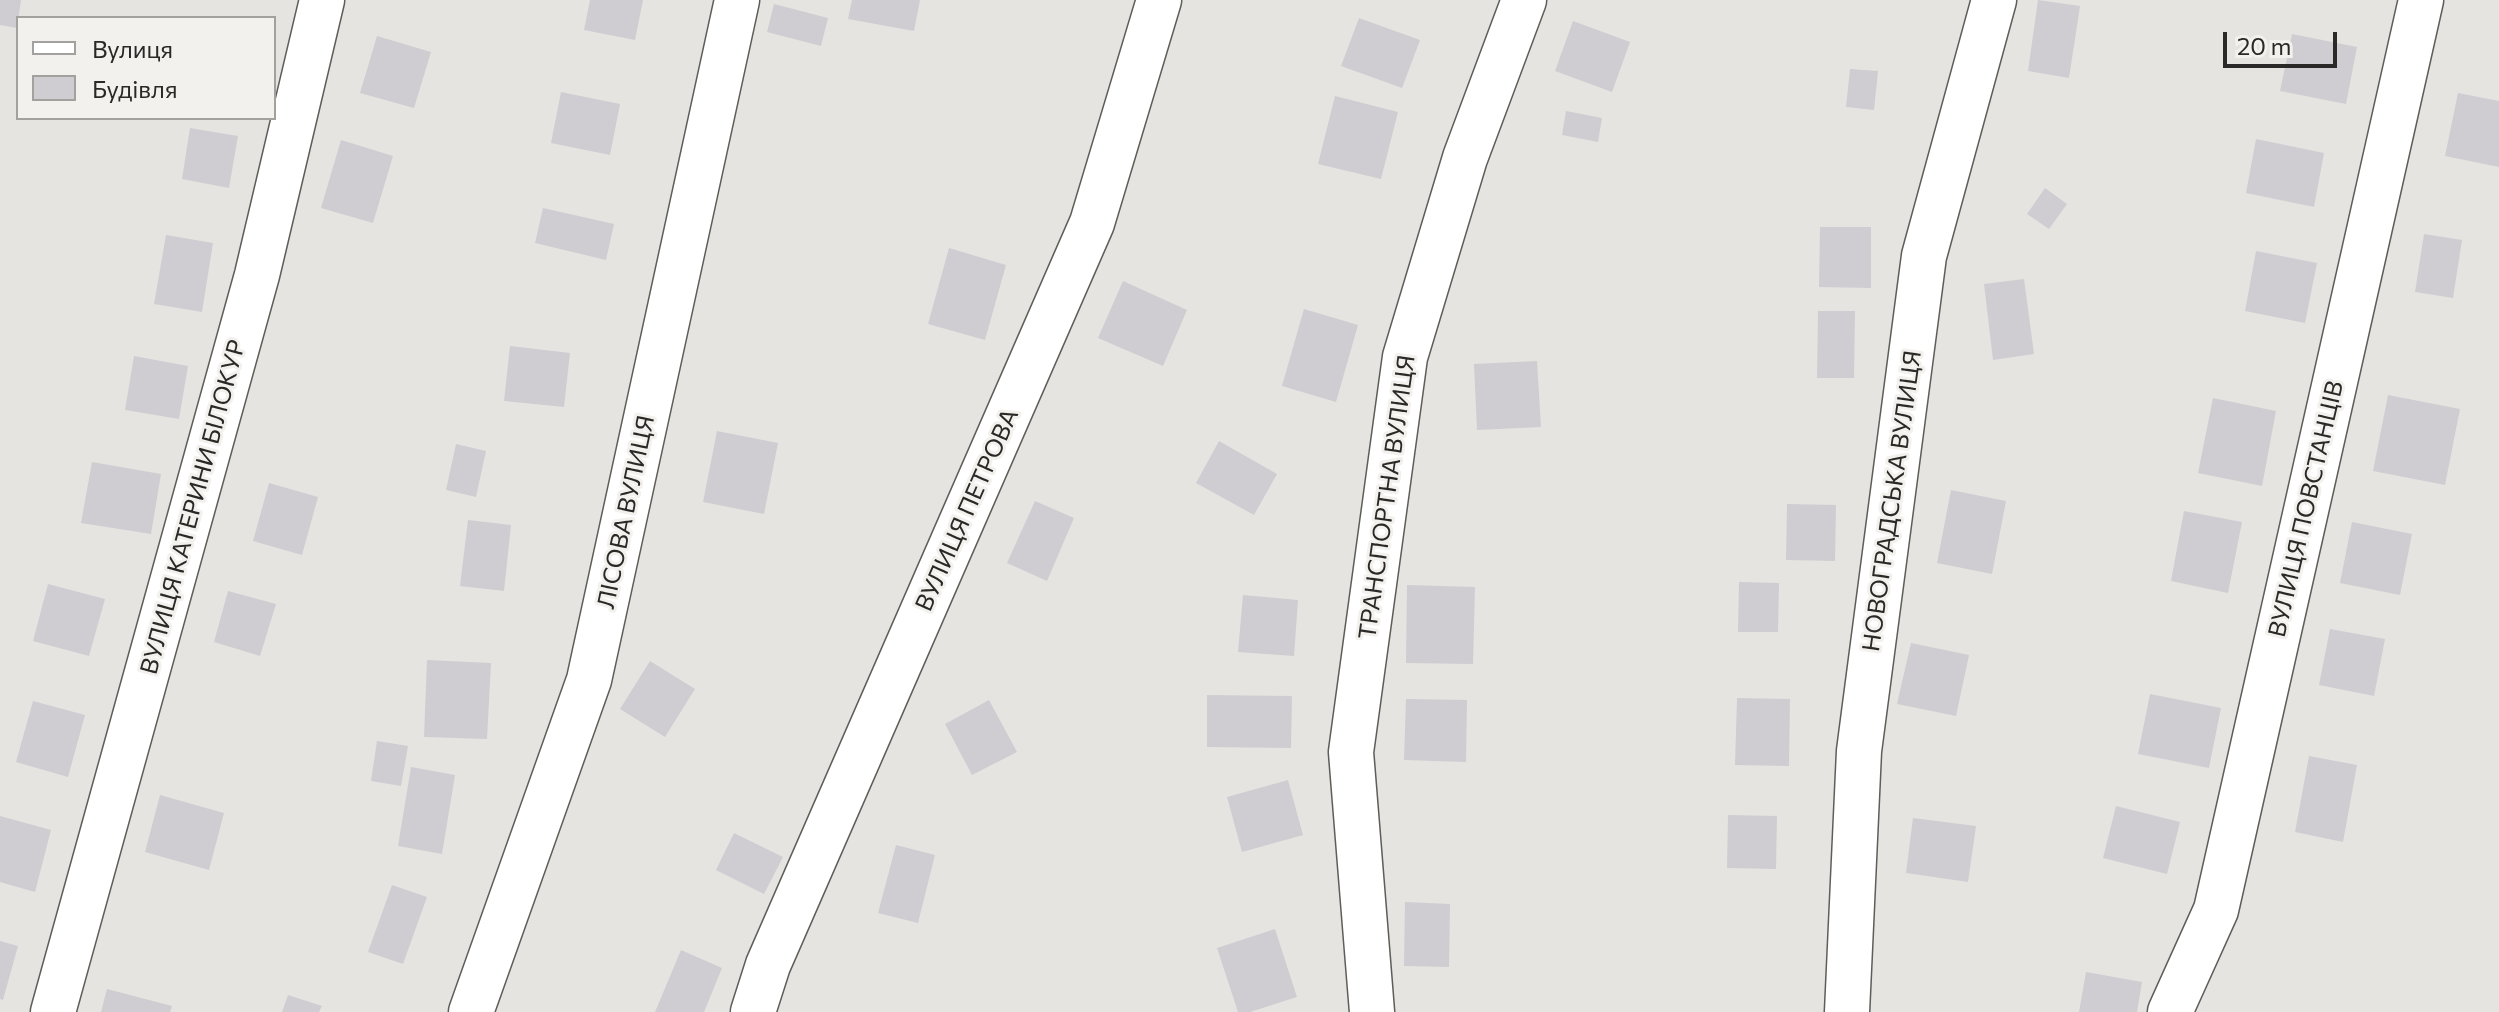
<!DOCTYPE html>
<html>
<head>
<meta charset="utf-8">
<style>
	body { margin:0 }
	#map { position:relative; width:2499px; height:1012px; overflow:hidden; background:#e6e4e0; font-family:Commissioner,sans-serif }
	canvas { display:block }
	.legend { position:absolute; left:16px; top:16px; width:260px; height:104px; box-sizing:border-box; background:#f3f1ed; border:2px solid #a3a19e; margin:0; padding:10px 14px; list-style:none; font-size:24px; color:#2a2927 }
	.legend li { display:flex; align-items:center; gap:16px; height:40px }
	.legend b { width:40px; border:2px solid #a3a19e }
	.scale { position:absolute; left:2223px; top:32px; width:114px; height:36px; box-sizing:border-box; border:4px solid #2a2927; border-top:0; padding-left:10px; font-size:24px; line-height:28px; white-space:nowrap; color:#2a2927; -webkit-text-stroke:6px #f3f1ed; paint-order:stroke }
</style>
</head>
<body>
<div id="map">
<canvas width="2499" height="1012"></canvas>
<ul class="legend">
<li><b style="height:10px;background:#fff"></b>Вулиця</li>
<li><b style="height:22px;background:#cfcdd2"></b>Будівля</li>
</ul>
<div class="scale">20 m</div>
</div>
<script>
const g = document.querySelector('canvas').getContext('2d');
g.lineJoin = 'round';
function fill(path, color) { g.fillStyle = color; g.fill(path, 'evenodd'); }
const toPath = rows => new Path2D(rows.map(r => 'M' + r).join(''));
function stroke(path, color, width, dash) { g.strokeStyle = color; g.lineWidth = width; g.lineCap = dash ? 'butt' : 'round'; g.setLineDash(dash || []); g.stroke(path); }
function write(font, color, halo, rows, align = 'center') {
  g.font = font + ' Commissioner,sans-serif'; g.lineWidth = 6; g.setLineDash([]); g.textBaseline = 'middle'; g.strokeStyle = halo; g.fillStyle = color; for (const [text, x, y, turn = 0] of rows) {
    g.save(); g.translate(x, y); g.rotate((+turn || 0) * Math.PI / 180); g.textAlign = isNaN(turn) ? turn : align; if (halo) g.strokeText(text, 0, 0); g.fillText(text, 0, 0); g.restore();
  }
}
fill(toPath([
	[0,0,21,0,17,28,0,25],
	[590,0,643,0,635,40,584,30],
	[852,0,920,0,914,31,848,19],
	[2038,0,2080,6,2069,78,2028,71],
	[774,4,828,18,821,46,767,32],
	[1359,18,1420,40,1402,88,1341,66],
	[1573,21,1630,42,1612,92,1555,71],
	[2292,34,2357,47,2346,104,2280,91],
	[377,36,431,52,414,108,360,93],
	[1850,69,1878,71,1874,110,1846,107],
	[561,92,620,104,610,155,551,143],
	[2458,93,2499,101,2499,167,2445,156],
	[1335,96,1398,112,1381,179,1318,164],
	[1566,111,1602,118,1598,142,1562,135],
	[190,128,238,136,229,188,182,179],
	[2256,139,2324,153,2314,207,2246,193],
	[341,140,393,156,373,223,321,208],
	[2045,188,2067,204,2049,229,2027,214],
	[543,208,614,224,606,260,535,243],
	[1820,227,1871,227,1871,288,1819,287],
	[2424,234,2462,240,2453,298,2415,292],
	[166,235,213,243,202,312,154,304],
	[949,248,1006,265,985,340,928,324],
	[2256,251,2317,263,2305,323,2245,311],
	[2024,279,2034,354,1993,360,1984,284],
	[1123,281,1187,310,1163,366,1098,338],
	[1304,309,1358,325,1336,402,1282,386],
	[1818,311,1855,311,1854,378,1817,378],
	[510,346,570,353,564,407,504,401],
	[134,356,188,366,179,419,125,410],
	[1537,361,1541,427,1477,430,1474,364],
	[2388,395,2460,409,2445,485,2373,471],
	[2213,398,2276,411,2262,486,2198,473],
	[717,431,778,443,764,514,703,502],
	[1219,441,1277,474,1254,515,1196,483],
	[456,444,486,451,476,497,446,490],
	[92,462,161,474,151,534,81,523],
	[269,483,318,497,302,555,253,541],
	[1951,490,2006,501,1992,574,1937,563],
	[1035,501,1074,518,1047,581,1007,563],
	[1787,504,1836,505,1835,561,1786,560],
	[2184,511,2242,522,2228,593,2171,581],
	[468,520,511,525,504,591,460,586],
	[2352,522,2412,534,2400,595,2340,583],
	[1739,582,1779,583,1778,632,1738,632],
	[48,584,105,599,89,656,33,641],
	[1407,585,1475,587,1473,664,1406,663],
	[228,591,276,604,260,656,214,642],
	[1243,595,1298,600,1294,656,1238,652],
	[2330,629,2385,639,2374,696,2319,685],
	[1911,643,1969,655,1956,716,1897,704],
	[427,660,491,663,487,739,424,737],
	[650,661,695,689,665,737,620,709],
	[2150,694,2221,708,2209,768,2138,754],
	[1207,695,1292,696,1291,748,1207,747],
	[1737,698,1790,699,1789,766,1735,765],
	[1406,699,1467,700,1466,762,1404,760],
	[989,700,1017,752,972,775,945,724],
	[33,701,85,715,68,777,16,762],
	[377,741,408,746,401,786,371,781],
	[2309,756,2357,765,2343,842,2295,832],
	[411,767,455,775,442,854,398,846],
	[1288,780,1303,835,1242,852,1227,797],
	[160,795,224,813,209,870,145,852],
	[2116,806,2180,822,2167,874,2103,858],
	[1728,815,1777,816,1776,869,1727,868],
	[0,816,51,830,35,892,0,882],
	[1913,818,1976,826,1968,882,1906,873],
	[734,833,783,857,764,894,716,870],
	[896,845,935,855,918,923,878,913],
	[392,885,427,897,403,964,368,952],
	[1405,902,1450,904,1449,967,1404,966],
	[1275,929,1297,997,1250,1012,1238,1012,1217,948],
	[0,941,18,946,3,1000,0,999],
	[681,950,722,968,704,1012,655,1012],
	[2086,972,2142,982,2137,1012,2079,1012],
	[107,989,172,1006,170,1012,101,1012],
	[288,995,322,1006,319,1012,282,1012]
]), '#cfcdd2');
const street = toPath([
	[53,1012,257,275,322,0],
	[471,1012,589,680,737,0],
	[753,1012,768,965,1092,223,1159,0],
	[1372,1012,1351,752,1405,357,1465,158,1524,0],
	[1847,1012,1859,751,1924,256,1994,0],
	[2170,1012,2216,910,2421,0]
]);
stroke(street, '#5f5d59', 47);
stroke(street, '#fff', 44);
write('24px', '#2a2927', '#f3f1ed', [
	["ТРАНСПОРТНА ВУЛИЦЯ",1387,497,-82],
	["НОВОГРАДСЬКА ВУЛИЦЯ",1892,501,-82],
	["ВУЛИЦЯ КАТЕРИНИ БІЛОКУР",193,507,-75],
	["ВУЛИЦЯ ПОВСТАНЦІВ",2306,509,-77],
	["ВУЛИЦЯ ПЕТРОВА",967,510,-66],
	["ЛІСОВА ВУЛИЦЯ",626,512,-78]
]);
</script>
</body>
</html>
